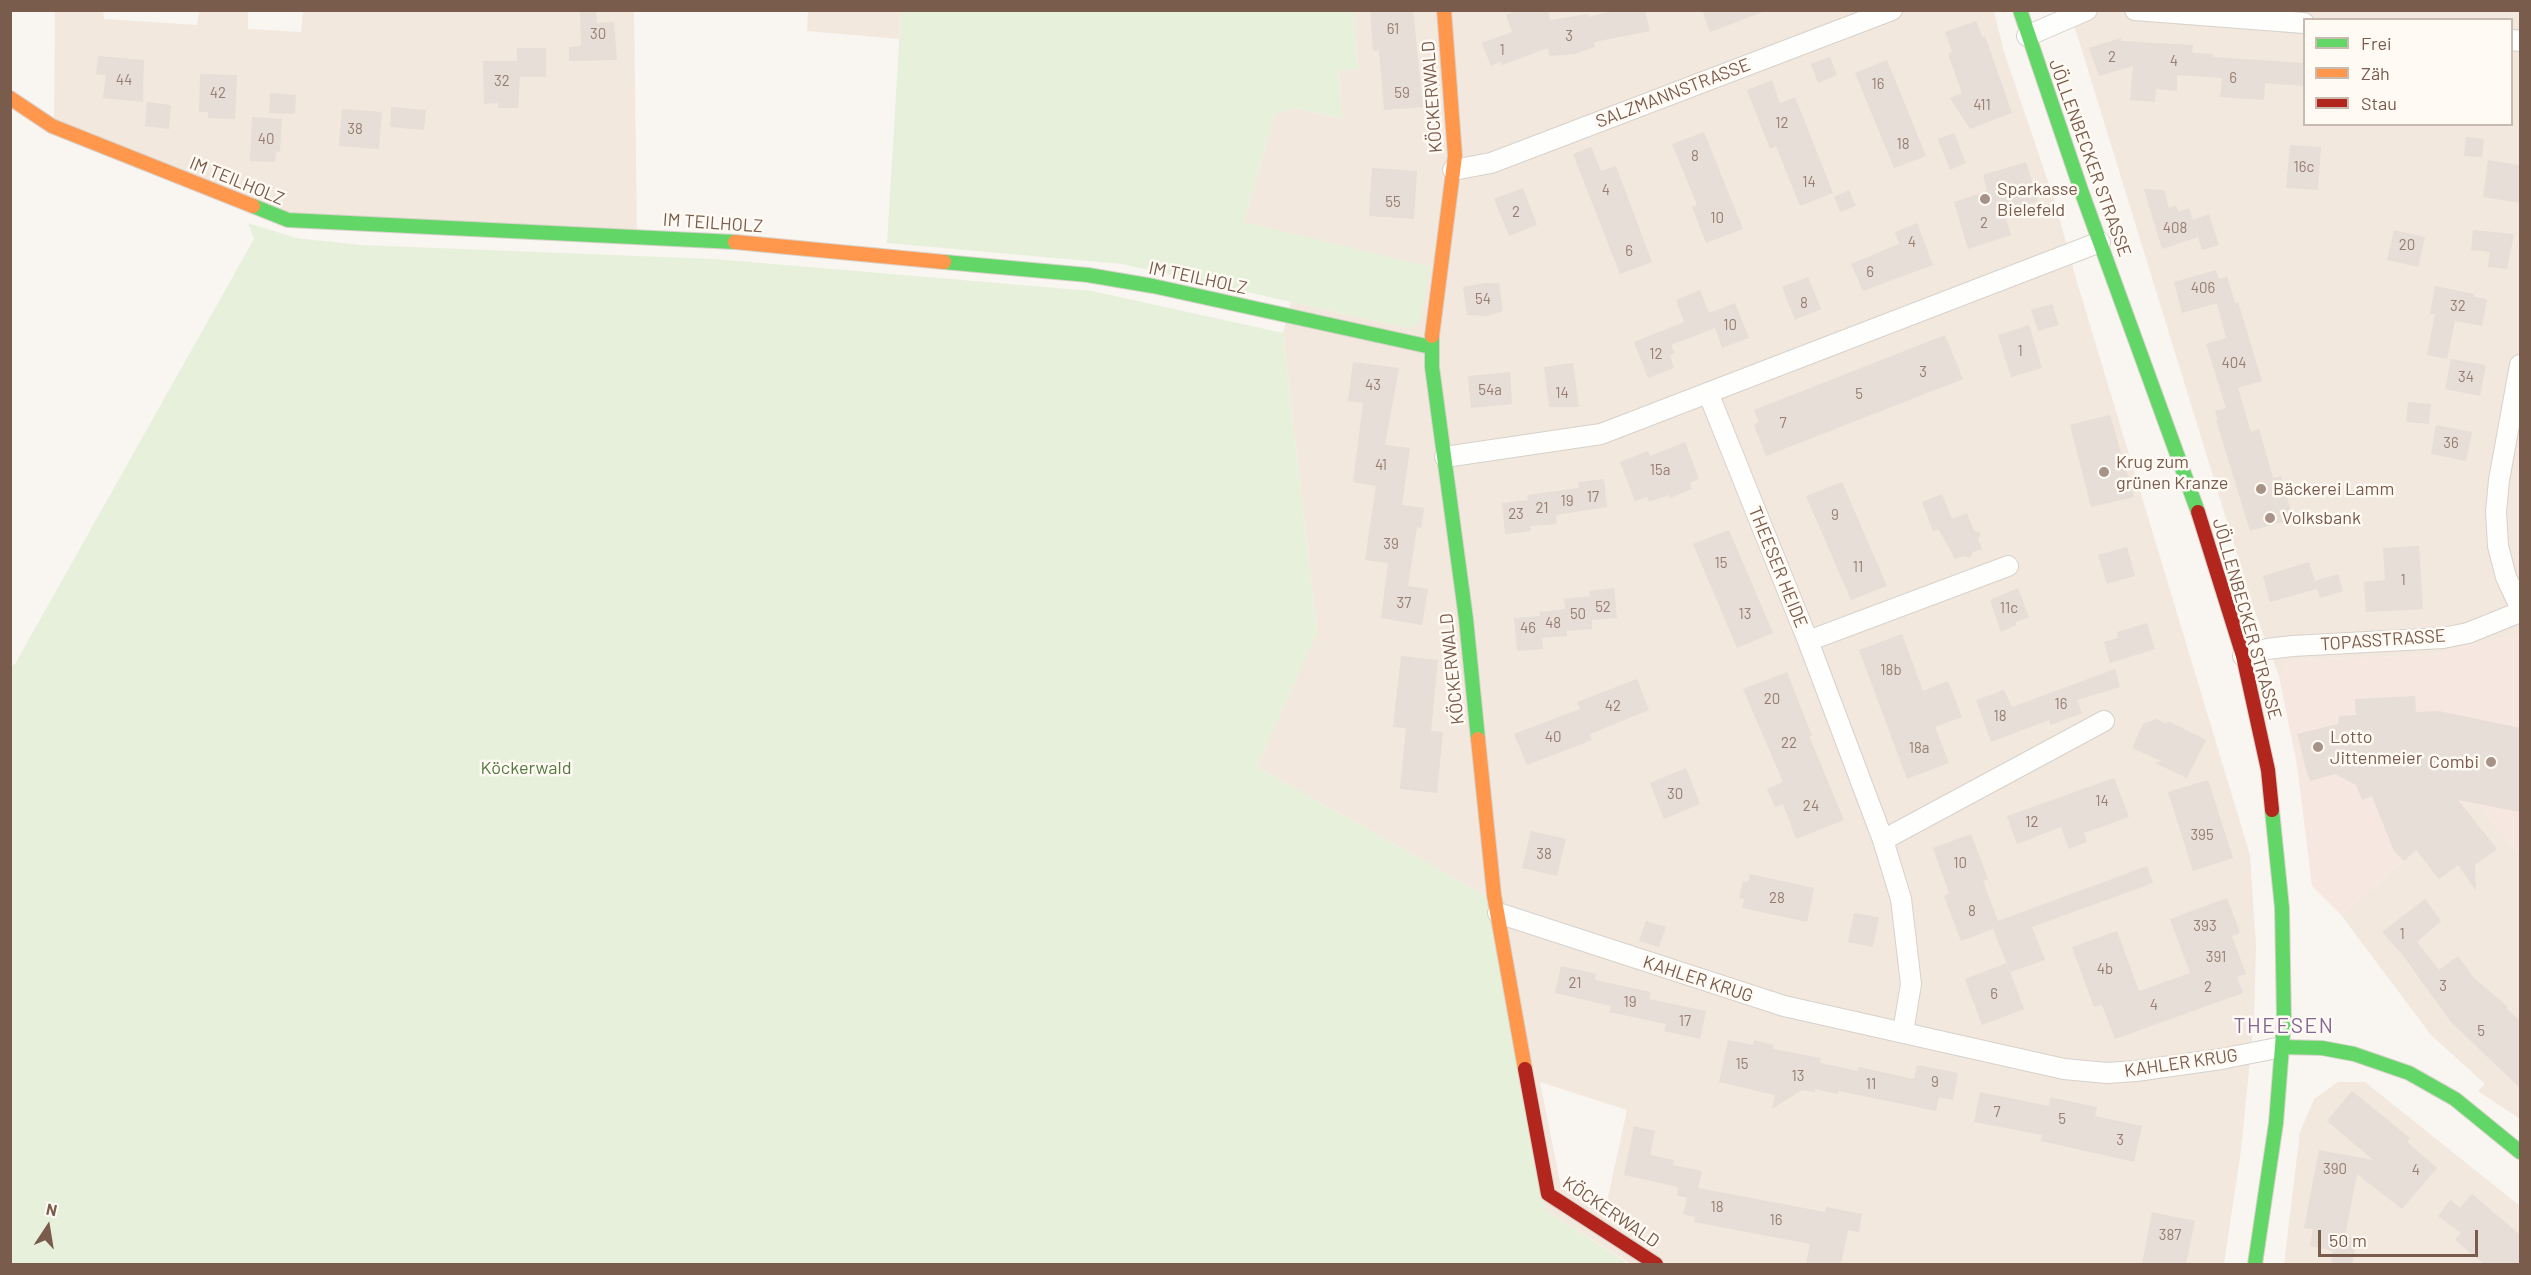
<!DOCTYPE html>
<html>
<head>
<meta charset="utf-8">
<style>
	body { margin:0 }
	#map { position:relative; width:2531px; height:1275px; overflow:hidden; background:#f9f5f0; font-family:Barlow,sans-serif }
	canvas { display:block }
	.frame { position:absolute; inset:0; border:12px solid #7a5c4d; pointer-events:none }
	.legend { position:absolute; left:2303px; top:18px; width:210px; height:108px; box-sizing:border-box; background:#fffaf3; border:2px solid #cabbb1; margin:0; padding:8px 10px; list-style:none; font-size:18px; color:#7a5c4d }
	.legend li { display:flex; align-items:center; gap:12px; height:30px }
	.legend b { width:30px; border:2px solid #cabbb1 }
	.north { position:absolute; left:18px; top:1197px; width:60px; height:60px; -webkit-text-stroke:4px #fffaf3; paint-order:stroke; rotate:12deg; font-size:16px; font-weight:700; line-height:24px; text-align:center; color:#7a5c4d }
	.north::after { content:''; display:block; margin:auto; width:21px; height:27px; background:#7a5c4d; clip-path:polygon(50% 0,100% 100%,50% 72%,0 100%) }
	.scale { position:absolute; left:2318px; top:1230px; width:160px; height:27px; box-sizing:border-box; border:3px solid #7a5c4d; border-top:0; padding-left:8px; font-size:18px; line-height:21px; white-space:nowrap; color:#7a5c4d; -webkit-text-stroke:4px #fffaf3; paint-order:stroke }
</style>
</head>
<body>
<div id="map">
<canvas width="2531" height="1275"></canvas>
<div class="frame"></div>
<ul class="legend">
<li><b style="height:8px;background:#63d668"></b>Frei</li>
<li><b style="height:8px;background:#ff974d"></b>Zäh</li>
<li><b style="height:8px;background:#b3261e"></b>Stau</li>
</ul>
<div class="north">N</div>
<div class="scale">50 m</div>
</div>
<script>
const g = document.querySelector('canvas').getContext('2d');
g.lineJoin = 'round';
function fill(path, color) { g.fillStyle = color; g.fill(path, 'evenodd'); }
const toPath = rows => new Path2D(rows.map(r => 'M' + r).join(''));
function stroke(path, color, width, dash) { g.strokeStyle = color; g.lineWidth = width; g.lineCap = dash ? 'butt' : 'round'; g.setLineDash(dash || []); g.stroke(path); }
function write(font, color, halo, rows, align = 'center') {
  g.font = font + ' Barlow,sans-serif'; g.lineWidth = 5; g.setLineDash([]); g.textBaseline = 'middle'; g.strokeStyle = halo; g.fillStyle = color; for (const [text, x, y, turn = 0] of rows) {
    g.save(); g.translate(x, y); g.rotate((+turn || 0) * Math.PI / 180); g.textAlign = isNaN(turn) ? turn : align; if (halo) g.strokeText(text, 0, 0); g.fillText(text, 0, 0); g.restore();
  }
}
fill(toPath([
	[55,11,103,11,104,19,197,25,199,11,248,11,248,29,301,32,303,11,634,11,637,233,288,216,54,122],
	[808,11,901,11,899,39,807,31],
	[1354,11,1994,11,2004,52,2054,199,2077,282,2250,855,2256,946,2254,1020,2241,1150,2224,1264,1631,1264,1545,1210,1495,901,1257,767,1317,632,1283,333,1291,302,1407,328,1244,222,1275,114,1295,108,1343,119,1338,70,1358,69],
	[1540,1082,1627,1110,1604,1215,1561,1187],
	[2057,11,2520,11,2520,637,2510,636,2429,655,2297,660,2288,663,2279,676,2254,609,2075,28],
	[2304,20,2512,20,2512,124,2304,124],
	[2470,802,2477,803,2520,855,2520,1119,2478,1091,2485,1084,2431,1035,2341,915],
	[2338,1082,2365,1082,2520,1206,2520,1264,2284,1264,2300,1132,2314,1099]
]), '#f2e8de');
fill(toPath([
	[2510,636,2520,637,2520,855,2477,803,2470,802,2341,915,2312,886,2297,765,2279,676,2282,669,2288,663,2297,660,2429,655]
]), '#f6e8e1');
fill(toPath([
	[1354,10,1358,69,1338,71,1343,119,1295,108,1275,114,1244,222,1431,267,1420,323,1414,327,1407,328,1122,264,887,243,901,11],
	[248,223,296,238,360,245,714,259,1092,291,1283,333,1317,633,1257,767,1495,901,1545,1210,1625,1261,1624,1264,11,1264,11,666,15,664,254,239]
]), '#e7f0db');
fill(toPath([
	[580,10,596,10,597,23,614,22,617,60,569,61,569,47,581,46],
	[1370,10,1413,10,1423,107,1384,110,1379,50,1373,51],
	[1517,10,1548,10,1550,20,1588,14,1589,17,1615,10,1645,10,1650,31,1594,42,1595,47,1575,54,1549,56,1548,48,1502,65,1500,62,1491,66,1482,43,1512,32,1506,15],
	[1702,10,1763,10,1763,12,1710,32],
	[1976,21,1982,37,1985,36,2012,113,1970,129,1950,98,1962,93,1948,54,1952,52,1945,32],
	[2121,38,2121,41,2193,45,2192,53,2213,54,2213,57,2304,63,2304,86,2265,83,2264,100,2220,97,2222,78,2177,75,2177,91,2156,89,2155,102,2130,100,2133,66,2099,76,2089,48],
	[517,48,546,48,546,77,520,77,518,108,498,108,498,103,484,104,483,61,517,61],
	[98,56,144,60,143,102,103,98,106,75,96,74],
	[1830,57,1837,75,1818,83,1811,64],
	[1887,60,1926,156,1894,168,1855,73],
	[200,74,237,75,235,119,208,118,208,112,199,112],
	[1772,80,1780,103,1795,97,1833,193,1800,206,1776,146,1770,149,1747,90],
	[270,93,296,95,295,114,269,113],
	[147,102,171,105,169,129,145,126],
	[391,107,426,110,424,130,390,127],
	[342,109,382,112,379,149,339,146],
	[252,117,282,119,280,152,276,151,275,162,250,161],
	[1704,132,1743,229,1706,243,1692,207,1697,205,1672,144],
	[1954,133,1966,163,1950,170,1938,139],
	[2466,137,2484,139,2482,157,2464,156],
	[2290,145,2321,147,2318,190,2286,188],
	[1591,147,1601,171,1616,166,1652,262,1620,274,1573,154],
	[2488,160,2520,165,2520,203,2483,197],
	[2026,162,2038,201,2004,212,2011,235,1968,249,1954,202,1987,191,1983,175],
	[1372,168,1417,171,1414,219,1369,216],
	[1523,188,1537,225,1509,236,1494,199],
	[2144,189,2164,190,2169,208,2176,205,2178,212,2189,208,2193,220,2209,214,2219,245,2202,250,2198,237,2162,249],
	[1849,190,1856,206,1840,212,1834,197],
	[1917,223,1933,265,1863,291,1851,264,1899,244,1895,232],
	[2394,230,2425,237,2418,267,2387,260],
	[2473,230,2514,234,2507,269,2488,267,2490,252,2471,250],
	[2216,270,2219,279,2227,276,2235,303,2238,302,2262,381,2238,388,2251,432,2259,429,2273,478,2281,476,2293,519,2250,531,2216,420,2218,420,2215,411,2226,408,2206,344,2226,338,2217,303,2182,313,2174,282],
	[1808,277,1821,309,1795,320,1782,287],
	[1485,283,1499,283,1503,311,1487,316,1467,315,1463,287],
	[2435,286,2474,294,2474,297,2487,299,2482,326,2455,321,2447,359,2427,355,2435,314,2430,314],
	[1700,290,1709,313,1735,303,1749,338,1722,348,1715,328,1671,345,1675,353,1670,355,1674,368,1648,378,1634,342,1684,322,1676,300],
	[2052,304,2059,325,2038,331,2031,310],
	[2029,325,2042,368,2011,377,1998,335],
	[1945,335,1963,379,1766,456,1754,425,1759,422,1754,410],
	[2451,359,2486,365,2480,396,2445,389],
	[1353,362,1399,368,1385,445,1410,448,1402,505,1424,508,1421,528,1417,527,1408,586,1428,589,1422,625,1381,618,1388,563,1365,560,1376,486,1353,482,1363,403,1348,401],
	[1573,363,1579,407,1549,407,1544,367],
	[1510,372,1512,404,1471,408,1468,376],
	[2408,402,2431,404,2429,424,2406,422],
	[2110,415,2134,497,2091,507,2070,425],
	[2436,425,2472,432,2466,461,2431,454],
	[1685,442,1699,479,1690,483,1692,489,1670,498,1669,495,1649,502,1647,497,1635,501,1620,462,1648,451,1650,456],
	[1604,479,1607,507,1556,515,1557,524,1530,526,1531,531,1505,534,1502,503,1528,500,1527,495,1579,488,1578,482],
	[1842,482,1887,586,1851,600,1806,496],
	[1942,494,1952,519,1967,513,1974,531,1981,533,1978,539,1982,549,1973,552,1970,558,1964,556,1955,559,1939,530,1933,531,1922,502],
	[1729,530,1773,633,1737,648,1693,544],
	[2419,546,2423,609,2366,612,2364,582,2385,580,2383,548],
	[2127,547,2135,576,2107,584,2098,555],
	[2309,562,2315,581,2338,574,2343,591,2320,598,2315,583,2317,589,2270,602,2263,576],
	[1614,588,1617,618,1592,620,1592,629,1567,631,1567,636,1542,638,1543,649,1517,651,1514,618,1540,616,1539,612,1565,609,1564,599,1590,596,1589,591],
	[2018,588,2029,617,2016,622,2016,625,2001,632,1990,600],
	[2147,623,2155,649,2110,663,2104,642,2118,638,2117,632],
	[1902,634,1923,691,1948,681,1962,717,1935,727,1949,763,1907,779,1859,650],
	[1401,656,1438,660,1431,731,1443,732,1437,793,1400,789,1406,728,1393,727],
	[2115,669,2120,687,2077,700,2082,713,2051,725,2049,720,1991,742,1976,700,2004,690,2012,707],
	[1787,672,1812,736,1809,736,1844,820,1796,839,1783,804,1775,807,1767,789,1783,782,1743,689],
	[1637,679,1649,710,1590,734,1592,740,1527,765,1514,734,1580,709,1577,702],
	[2415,696,2416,712,2439,711,2520,728,2520,812,2458,800,2497,849,2475,865,2476,891,2458,865,2439,879,2416,850,2404,861,2394,851,2372,796,2362,800,2356,785,2335,774,2310,781,2306,770,2297,734,2338,724,2339,716,2356,715,2355,699],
	[2157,719,2166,724,2168,721,2206,740,2187,778,2155,763,2161,761,2132,748,2143,724],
	[1686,768,1700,804,1664,819,1650,783],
	[2114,778,2129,817,2084,833,2087,842,2069,849,2061,827,2017,844,2007,816],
	[2208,780,2233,858,2193,871,2168,792],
	[1531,831,1566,839,1557,876,1522,868],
	[1971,834,1988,879,1983,881,1998,921,2147,866,2153,883,2032,927,2045,960,2010,972,1993,929,1961,941,1944,896,1949,893,1933,848],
	[1750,874,1814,888,1807,922,1742,908,1744,899,1739,898,1743,881,1748,882],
	[2227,898,2240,933,2232,936,2246,974,2237,977,2243,993,2115,1039,2102,1005,2094,1007,2072,947,2117,931,2139,991,2190,973,2170,919],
	[2425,899,2441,921,2417,942,2439,970,2458,956,2474,978,2508,1007,2507,1009,2520,1021,2520,1088,2451,1022,2402,954,2382,932],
	[1854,913,1879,917,1873,947,1848,942],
	[1646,921,1666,927,1659,947,1639,941],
	[2007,963,2024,1009,1982,1025,1965,979],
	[1561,966,1596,974,1595,980,1651,992,1649,999,1706,1011,1700,1039,1664,1031,1666,1024,1609,1012,1611,1006,1555,993],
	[1728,1040,1753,1045,1754,1040,1774,1045,1773,1049,1821,1058,1820,1063,1858,1071,1859,1067,1914,1079,1917,1065,1958,1073,1953,1100,1939,1097,1936,1111,1839,1091,1838,1094,1815,1089,1815,1092,1802,1090,1772,1109,1775,1095,1719,1082],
	[2352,1091,2410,1138,2407,1142,2437,1168,2402,1209,2357,1174,2345,1236,2357,1238,2352,1264,2341,1264,2331,1262,2333,1251,2310,1246,2313,1229,2304,1228,2319,1150,2373,1160,2327,1121],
	[1980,1092,2049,1106,2050,1097,2097,1107,2095,1116,2142,1126,2134,1162,2041,1141,2042,1135,1974,1122],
	[1634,1126,1655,1131,1650,1155,1674,1160,1673,1165,1702,1171,1698,1188,1825,1212,1826,1207,1862,1214,1859,1232,1848,1230,1841,1264,1806,1264,1810,1244,1694,1222,1695,1217,1683,1214,1687,1198,1677,1195,1678,1187,1624,1175],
	[2472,1194,2520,1235,2520,1264,2484,1264,2455,1240,2461,1233,2438,1216,2450,1200,2460,1208],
	[2152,1212,2195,1221,2186,1264,2142,1264]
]), '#e6ded7');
const street = toPath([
	[2135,10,2304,23],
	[2027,36,2087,10],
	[2512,40,2520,41],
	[1453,170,1491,163,1892,10],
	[2520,365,2499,480,2496,512,2498,546,2506,577,2520,607],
	[1709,395,1808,641,2008,566],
	[1445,457,1601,434,2100,242],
	[1808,641,1883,840,1901,899,1911,984,1903,1032],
	[2243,656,2267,649,2292,646,2443,638,2468,633,2520,612],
	[1883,840,2104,721],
	[1498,913,1784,1006,2064,1069,2107,1073,2136,1071,2221,1059,2282,1047]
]);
const fast = toPath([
	[2020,10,2082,193,2198,512],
	[253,206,288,220,735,242],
	[944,262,1088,275,1153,286,1431,347],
	[1432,336,1432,367,1466,619,1478,739],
	[2282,1047,2322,1048,2354,1054,2409,1073,2455,1099,2520,1152],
	[2255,1264,2276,1123,2284,1021,2282,908,2272,810]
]);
const slow = toPath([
	[10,98,52,126,253,206],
	[735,242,944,262],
	[1432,336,1455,156,1444,10],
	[1478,739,1494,895,1525,1069]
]);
const jam = toPath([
	[2198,512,2243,656,2268,770,2272,810],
	[1525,1069,1548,1194,1656,1264]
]);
stroke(street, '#d7d1cb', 22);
stroke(fast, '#d9d2cb', 16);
stroke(slow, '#d9d2cb', 16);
stroke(jam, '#d9d2cb', 16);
stroke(street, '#fefefd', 20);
stroke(fast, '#63d668', 14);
stroke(slow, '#ff974d', 14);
stroke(jam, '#b3261e', 14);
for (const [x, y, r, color] of [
	[1985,199,6,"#a69286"],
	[2104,472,6,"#a69286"],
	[2261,489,6,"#a69286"],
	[2270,518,6,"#a69286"],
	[2318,747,6,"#a69286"],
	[2491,762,6,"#a69286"]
]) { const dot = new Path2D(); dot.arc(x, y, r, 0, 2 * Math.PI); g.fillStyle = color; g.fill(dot); stroke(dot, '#fffaf3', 2); }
write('15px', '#977e72', null, [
	["61",1393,29],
	["30",598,34],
	["3",1569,36],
	["1",1502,50],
	["2",2112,57],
	["4",2174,61],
	["6",2233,78],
	["44",124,80],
	["32",502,81],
	["16",1878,84],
	["42",218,93],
	["59",1402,93],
	["411",1982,105],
	["12",1782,123],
	["38",355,129],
	["40",266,139],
	["18",1903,144],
	["8",1695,156],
	["16c",2304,167],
	["14",1809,182],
	["4",1606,190],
	["55",1393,202],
	["2",1516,212],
	["10",1717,218],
	["2",1984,223],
	["408",2175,228],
	["4",1912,242],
	["20",2407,245],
	["6",1629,251],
	["6",1870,272],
	["406",2203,288],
	["54",1483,299],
	["8",1804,303],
	["32",2458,306],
	["10",1730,325],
	["1",2020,351],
	["12",1656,354],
	["404",2234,363],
	["3",1923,372],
	["34",2466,377],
	["43",1373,385],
	["54a",1490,390],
	["14",1562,393],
	["5",1859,394],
	["7",1783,423],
	["36",2451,443],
	["41",1381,465],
	["15a",1660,470],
	["17",1593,497],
	["19",1567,501],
	["21",1542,508],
	["23",1516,514],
	["9",1835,515],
	["39",1391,544],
	["15",1721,563],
	["11",1858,567],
	["1",2403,580],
	["37",1404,603],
	["52",1603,607],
	["11c",2009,608],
	["50",1578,614],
	["13",1745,614],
	["48",1553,623],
	["46",1528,628],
	["18b",1891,670],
	["20",1772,699],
	["16",2061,704],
	["42",1613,706],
	["18",2000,716],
	["40",1553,737],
	["22",1789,743],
	["18a",1919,748],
	["30",1675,794],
	["14",2102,801],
	["24",1811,806],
	["12",2032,822],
	["395",2202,835],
	["38",1544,854],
	["10",1960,863],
	["28",1777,898],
	["8",1972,911],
	["393",2205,926],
	["1",2402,934],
	["391",2216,957],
	["4b",2105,969],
	["21",1575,983],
	["3",2443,986],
	["2",2208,987],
	["6",1994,994],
	["19",1630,1002],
	["4",2154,1005],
	["17",1685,1021],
	["5",2481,1031],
	["15",1742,1064],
	["13",1798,1076],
	["9",1935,1082],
	["11",1871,1084],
	["7",1997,1112],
	["5",2062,1119],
	["3",2120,1140],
	["390",2335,1169],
	["4",2416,1170],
	["18",1717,1207],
	["16",1776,1220],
	["387",2170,1235]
]);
write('18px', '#7a5c4d', '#fffaf3', [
	["SALZMANNSTRASSE",1673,93,-21],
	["KÖCKERWALD",1432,97,-94],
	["JÖLLENBECKER STRASSE",2090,158,70],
	["IM TEILHOLZ",237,181,22],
	["IM TEILHOLZ",713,223,4],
	["IM TEILHOLZ",1198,278,12],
	["THEESER HEIDE",1778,567,68],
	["JÖLLENBECKER STRASSE",2247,619,74],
	["TOPASSTRASSE",2383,640,-4],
	["KÖCKERWALD",1452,669,-96],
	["KAHLER KRUG",1698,979,18],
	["KAHLER KRUG",2181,1063,-8],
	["KÖCKERWALD",1611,1212,34]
]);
write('18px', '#7a5c4d', '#fffaf3', [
	["Sparkasse",1997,189],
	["Bielefeld",1997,210],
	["Krug zum",2116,462],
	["grünen Kranze",2116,483],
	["Bäckerei Lamm",2273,489],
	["Volksbank",2282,518],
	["Lotto",2330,737],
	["Jittenmeier",2330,758],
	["Combi",2479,762,"right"]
], 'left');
write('18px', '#537a41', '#fffaf3', [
	["Köckerwald",526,768]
]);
g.letterSpacing = '1.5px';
write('21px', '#846695', '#fffaf3', [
	["THEESEN",2284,1026]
]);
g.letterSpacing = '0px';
</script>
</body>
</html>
